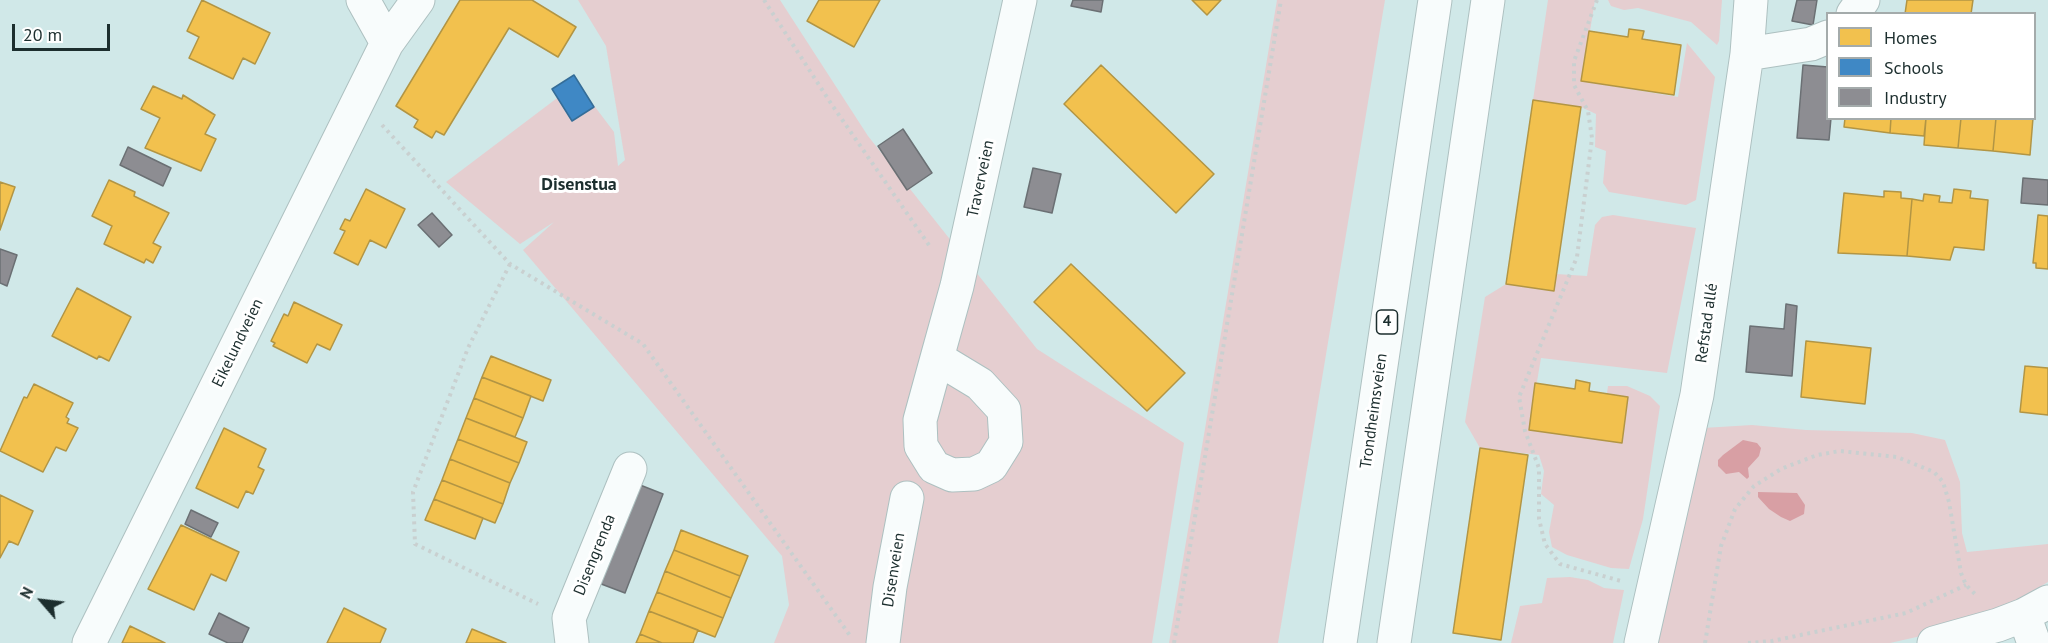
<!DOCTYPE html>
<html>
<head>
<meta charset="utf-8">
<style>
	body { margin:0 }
	#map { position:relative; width:2048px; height:643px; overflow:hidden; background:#d0e8e8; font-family:"PT Sans",sans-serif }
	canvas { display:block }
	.legend { position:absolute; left:1826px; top:12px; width:210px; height:108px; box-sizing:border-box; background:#fff; border:2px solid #a4abab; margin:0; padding:8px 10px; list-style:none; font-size:18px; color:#1c2e2e }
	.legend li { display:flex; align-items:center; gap:12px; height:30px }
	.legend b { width:30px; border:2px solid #a4abab }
	.north { position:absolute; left:12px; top:571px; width:60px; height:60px; -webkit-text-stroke:4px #fff; paint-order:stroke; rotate:298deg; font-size:16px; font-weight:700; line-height:24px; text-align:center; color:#1c2e2e }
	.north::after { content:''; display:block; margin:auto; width:21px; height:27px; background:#1c2e2e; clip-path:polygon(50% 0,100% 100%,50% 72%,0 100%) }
	.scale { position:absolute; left:12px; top:24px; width:98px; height:27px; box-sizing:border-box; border:3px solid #1c2e2e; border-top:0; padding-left:8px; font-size:18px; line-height:21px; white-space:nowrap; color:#1c2e2e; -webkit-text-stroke:4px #fff; paint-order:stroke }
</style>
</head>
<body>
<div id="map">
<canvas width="2048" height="643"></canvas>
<ul class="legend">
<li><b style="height:16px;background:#f2c14e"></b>Homes</li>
<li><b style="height:16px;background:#3f88c5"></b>Schools</li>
<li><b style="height:16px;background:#8d8d92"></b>Industry</li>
</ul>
<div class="north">N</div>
<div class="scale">20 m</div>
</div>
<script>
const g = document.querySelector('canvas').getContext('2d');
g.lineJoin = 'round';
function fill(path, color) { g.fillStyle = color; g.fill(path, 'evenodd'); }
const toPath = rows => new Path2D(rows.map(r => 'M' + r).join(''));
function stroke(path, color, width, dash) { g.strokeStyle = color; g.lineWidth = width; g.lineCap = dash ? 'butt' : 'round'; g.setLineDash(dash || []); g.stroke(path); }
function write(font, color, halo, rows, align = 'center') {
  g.font = font + ' "PT Sans",sans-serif'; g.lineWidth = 6; g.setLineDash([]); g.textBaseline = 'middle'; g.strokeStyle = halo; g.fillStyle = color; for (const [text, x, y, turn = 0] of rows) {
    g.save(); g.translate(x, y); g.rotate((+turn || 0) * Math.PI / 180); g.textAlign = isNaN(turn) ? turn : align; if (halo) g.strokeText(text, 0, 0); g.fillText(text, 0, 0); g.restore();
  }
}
fill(toPath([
	[578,0,780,0,868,136,1037,349,1184,443,1152,643,774,643,789,605,782,556,523,250,554,222,520,244,446,182,577,83,614,132,618,166,625,160,606,46],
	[1277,0,1385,0,1278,643,1169,643],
	[1548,0,1595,0,1582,81,1678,97,1687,43,1715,77,1696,200,1686,205,1609,192,1603,183,1606,151,1595,147,1596,114,1581,107,1533,100],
	[1608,0,1722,0,1719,41,1717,45,1691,22,1638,8,1624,10,1611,6],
	[1613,215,1696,228,1667,373,1541,358,1529,429,1621,443,1628,397,1607,393,1608,386,1627,386,1650,396,1660,406,1643,519,1629,569,1611,568,1567,555,1552,547,1549,532,1554,505,1541,494,1544,471,1539,455,1480,448,1465,422,1485,297,1506,284,1556,274,1587,276,1595,225,1602,217],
	[1752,425,1806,430,1912,433,1945,440,1960,482,1962,533,1967,552,2048,544,2048,582,2018,600,1952,629,1890,643,1656,643,1703,428],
	[1570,577,1588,580,1604,588,1624,590,1613,643,1511,643,1520,606,1542,603,1547,578]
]), '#e5ced0');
fill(toPath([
	[1743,440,1757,443,1761,448,1759,456,1748,468,1749,477,1747,479,1739,472,1726,474,1718,466,1718,460,1723,455],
	[1758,492,1797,493,1805,505,1804,514,1790,521,1781,517,1769,509,1758,497]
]), '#d89fa4');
const homes = toPath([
	[202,0,270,33,255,64,243,58,233,79,189,58,199,37,187,31,202,0],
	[460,0,532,0,576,27,558,57,509,28,444,135,436,131,432,138,414,127,418,120,396,106,460,0],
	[819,0,880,0,854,47,807,21,819,0],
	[1192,0,1221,0,1207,15,1192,0],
	[1907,0,1973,0,1971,14,1905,14,1907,0],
	[1629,29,1644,31,1642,39,1681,45,1674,95,1581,81,1589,31,1628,37,1629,29],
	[1101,65,1214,174,1176,213,1064,104,1101,65],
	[153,86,182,99,183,95,215,115,205,134,216,139,201,171,145,148,160,118,141,109,153,86],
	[1533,100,1581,107,1554,291,1506,284,1533,100],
	[1845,118,1891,118,1890,133,1844,127,1845,118],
	[1891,118,1926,118,1924,136,1890,133,1891,118],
	[1926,118,1961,118,1958,148,1924,145,1926,118],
	[1961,118,1996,118,1993,151,1958,148,1961,118],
	[1996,118,2033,118,2030,155,1993,151,1996,118],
	[109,180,135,192,134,196,169,213,153,243,161,247,153,263,146,259,144,263,104,244,112,226,92,216,109,180],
	[0,182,15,187,0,230,0,182],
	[366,189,405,209,386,248,370,240,358,265,334,253,345,231,340,229,345,219,350,221,366,189],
	[1954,189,1971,191,1970,198,1988,200,1984,250,1954,247,1950,260,1907,256,1912,199,1923,201,1924,194,1940,196,1939,202,1952,203,1954,189],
	[1884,191,1901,192,1901,198,1912,199,1907,256,1838,253,1844,193,1884,197,1884,191],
	[2038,215,2048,216,2048,269,2036,268,2036,263,2033,263,2038,215],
	[1071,264,1185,373,1147,411,1034,302,1071,264],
	[77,288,131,317,109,361,99,356,97,359,52,336,77,288],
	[294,302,342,325,330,350,317,344,307,363,273,346,275,343,271,341,284,314,288,316,294,302],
	[1806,341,1871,348,1865,404,1801,397,1806,341],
	[491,356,551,380,543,401,482,377,491,356],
	[2025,366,2048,368,2048,415,2020,412,2025,366],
	[482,377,531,396,523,418,474,398,482,377],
	[1576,380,1590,383,1589,391,1628,397,1622,443,1529,430,1535,383,1575,389,1576,380],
	[34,384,73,403,66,417,69,419,67,423,78,428,66,451,56,447,43,472,0,451,24,397,27,398,34,384],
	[474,398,523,418,515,437,466,418,474,398],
	[466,418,527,442,519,463,458,439,466,418],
	[224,428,266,449,258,467,264,470,253,494,246,491,238,508,196,488,224,428],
	[458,439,519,463,510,483,450,459,458,439],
	[1480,448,1528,455,1501,640,1453,633,1480,448],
	[450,459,510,483,503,504,442,480,450,459],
	[442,480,503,504,495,523,434,499,442,480],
	[0,495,33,511,18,545,9,541,0,558,0,495],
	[434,499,483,518,475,539,425,520,434,499],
	[181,525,239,552,226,581,211,574,194,610,148,589,181,525],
	[681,530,748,556,740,576,674,550,681,530],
	[674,550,740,576,731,598,665,571,674,550],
	[665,571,731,598,723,618,657,592,665,571],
	[657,592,723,618,715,637,649,611,657,592],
	[344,608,386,629,380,643,327,643,344,608],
	[649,611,698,630,693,643,662,643,640,634,649,611],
	[130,626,165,643,122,643,130,626],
	[472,629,506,643,466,643,472,629],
	[640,634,662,643,636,643,640,634]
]);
fill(homes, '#f2c14e');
stroke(homes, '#b29544', 1.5);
const schools = toPath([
	[574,75,594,107,572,121,552,89,574,75]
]);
fill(schools, '#3f88c5');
stroke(schools, '#346d98', 1.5);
const industry = toPath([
	[1073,0,1103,0,1101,12,1071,6,1073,0],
	[1797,0,1817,0,1813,25,1792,21,1797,0],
	[1803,65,1828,67,1828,118,1831,118,1829,140,1797,138,1803,65],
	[903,129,932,173,907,190,878,146,903,129],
	[128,147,171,168,163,186,120,165,128,147],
	[1033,168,1061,174,1052,213,1024,207,1033,168],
	[2023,178,2048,180,2048,205,2021,203,2023,178],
	[432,213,452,235,439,247,418,225,432,213],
	[0,249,17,255,7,286,0,283,0,249],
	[1786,304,1797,306,1792,376,1746,372,1750,326,1784,329,1786,304],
	[635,483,663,494,625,593,596,582,635,483],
	[191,510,218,523,211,537,185,524,191,510],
	[219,613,249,628,242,643,228,643,209,634,219,613]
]);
fill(industry, '#8d8d92');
stroke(industry, '#6b7074', 1.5);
const minor = toPath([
	[363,0,387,43],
	[1853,14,1863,0],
	[1747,54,1811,44,1828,37],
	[937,358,980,384,1004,410,1006,442,991,466,974,474,952,475,934,467,921,446,920,420,937,358,957,286,1020,0],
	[2024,615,2034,643],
	[89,643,387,43,418,0],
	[572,643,569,618,630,469],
	[883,643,890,587,907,498],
	[1641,643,1697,395,1747,54,1751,0],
	[1934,643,1998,625,2024,615,2048,602]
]);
const highway = toPath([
	[1340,643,1435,0],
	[1394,643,1488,0]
]);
stroke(minor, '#adc0c0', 35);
stroke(highway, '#adc0c0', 35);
stroke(toPath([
	[764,0,832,105,931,248],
	[1597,0,1574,61,1574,85,1588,111,1592,138,1577,257,1519,397,1525,431,1539,468,1539,519,1545,544,1560,564,1621,581],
	[382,125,510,264,643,344,851,637],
	[510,264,468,348,413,492,415,544,538,604],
	[1174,643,1281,0],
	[1705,643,1721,546,1735,509,1754,486,1781,469,1817,455,1840,451,1897,457,1934,472,1943,482,1949,502,1961,573,1966,585,1977,596],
	[1748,643,1772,641,1906,613,1966,585]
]), '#c9d0d0', 4, [3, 4.5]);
stroke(minor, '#f8fcfc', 33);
stroke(highway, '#f8fcfc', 33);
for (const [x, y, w] of [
	[1387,322,21]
]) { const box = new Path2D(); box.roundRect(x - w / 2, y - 12, w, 24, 4.5); g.fillStyle = '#fff'; g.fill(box); stroke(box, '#1c2e2e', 1.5); }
write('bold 15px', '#1c2e2e', null, [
	["4",1387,322]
]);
write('16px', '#1c2e2e', '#fff', [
	["Traverveien",981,179,-78],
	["Refstad allé",1707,323,-82],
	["Eikelundveien",238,343,-64],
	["Trondheimsveien",1374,411,-82],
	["Disengrenda",595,555,-68],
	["Disenveien",894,570,-81]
]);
write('bold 18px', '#1c2e2e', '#fff', [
	["Disenstua",579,185]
]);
</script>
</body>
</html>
